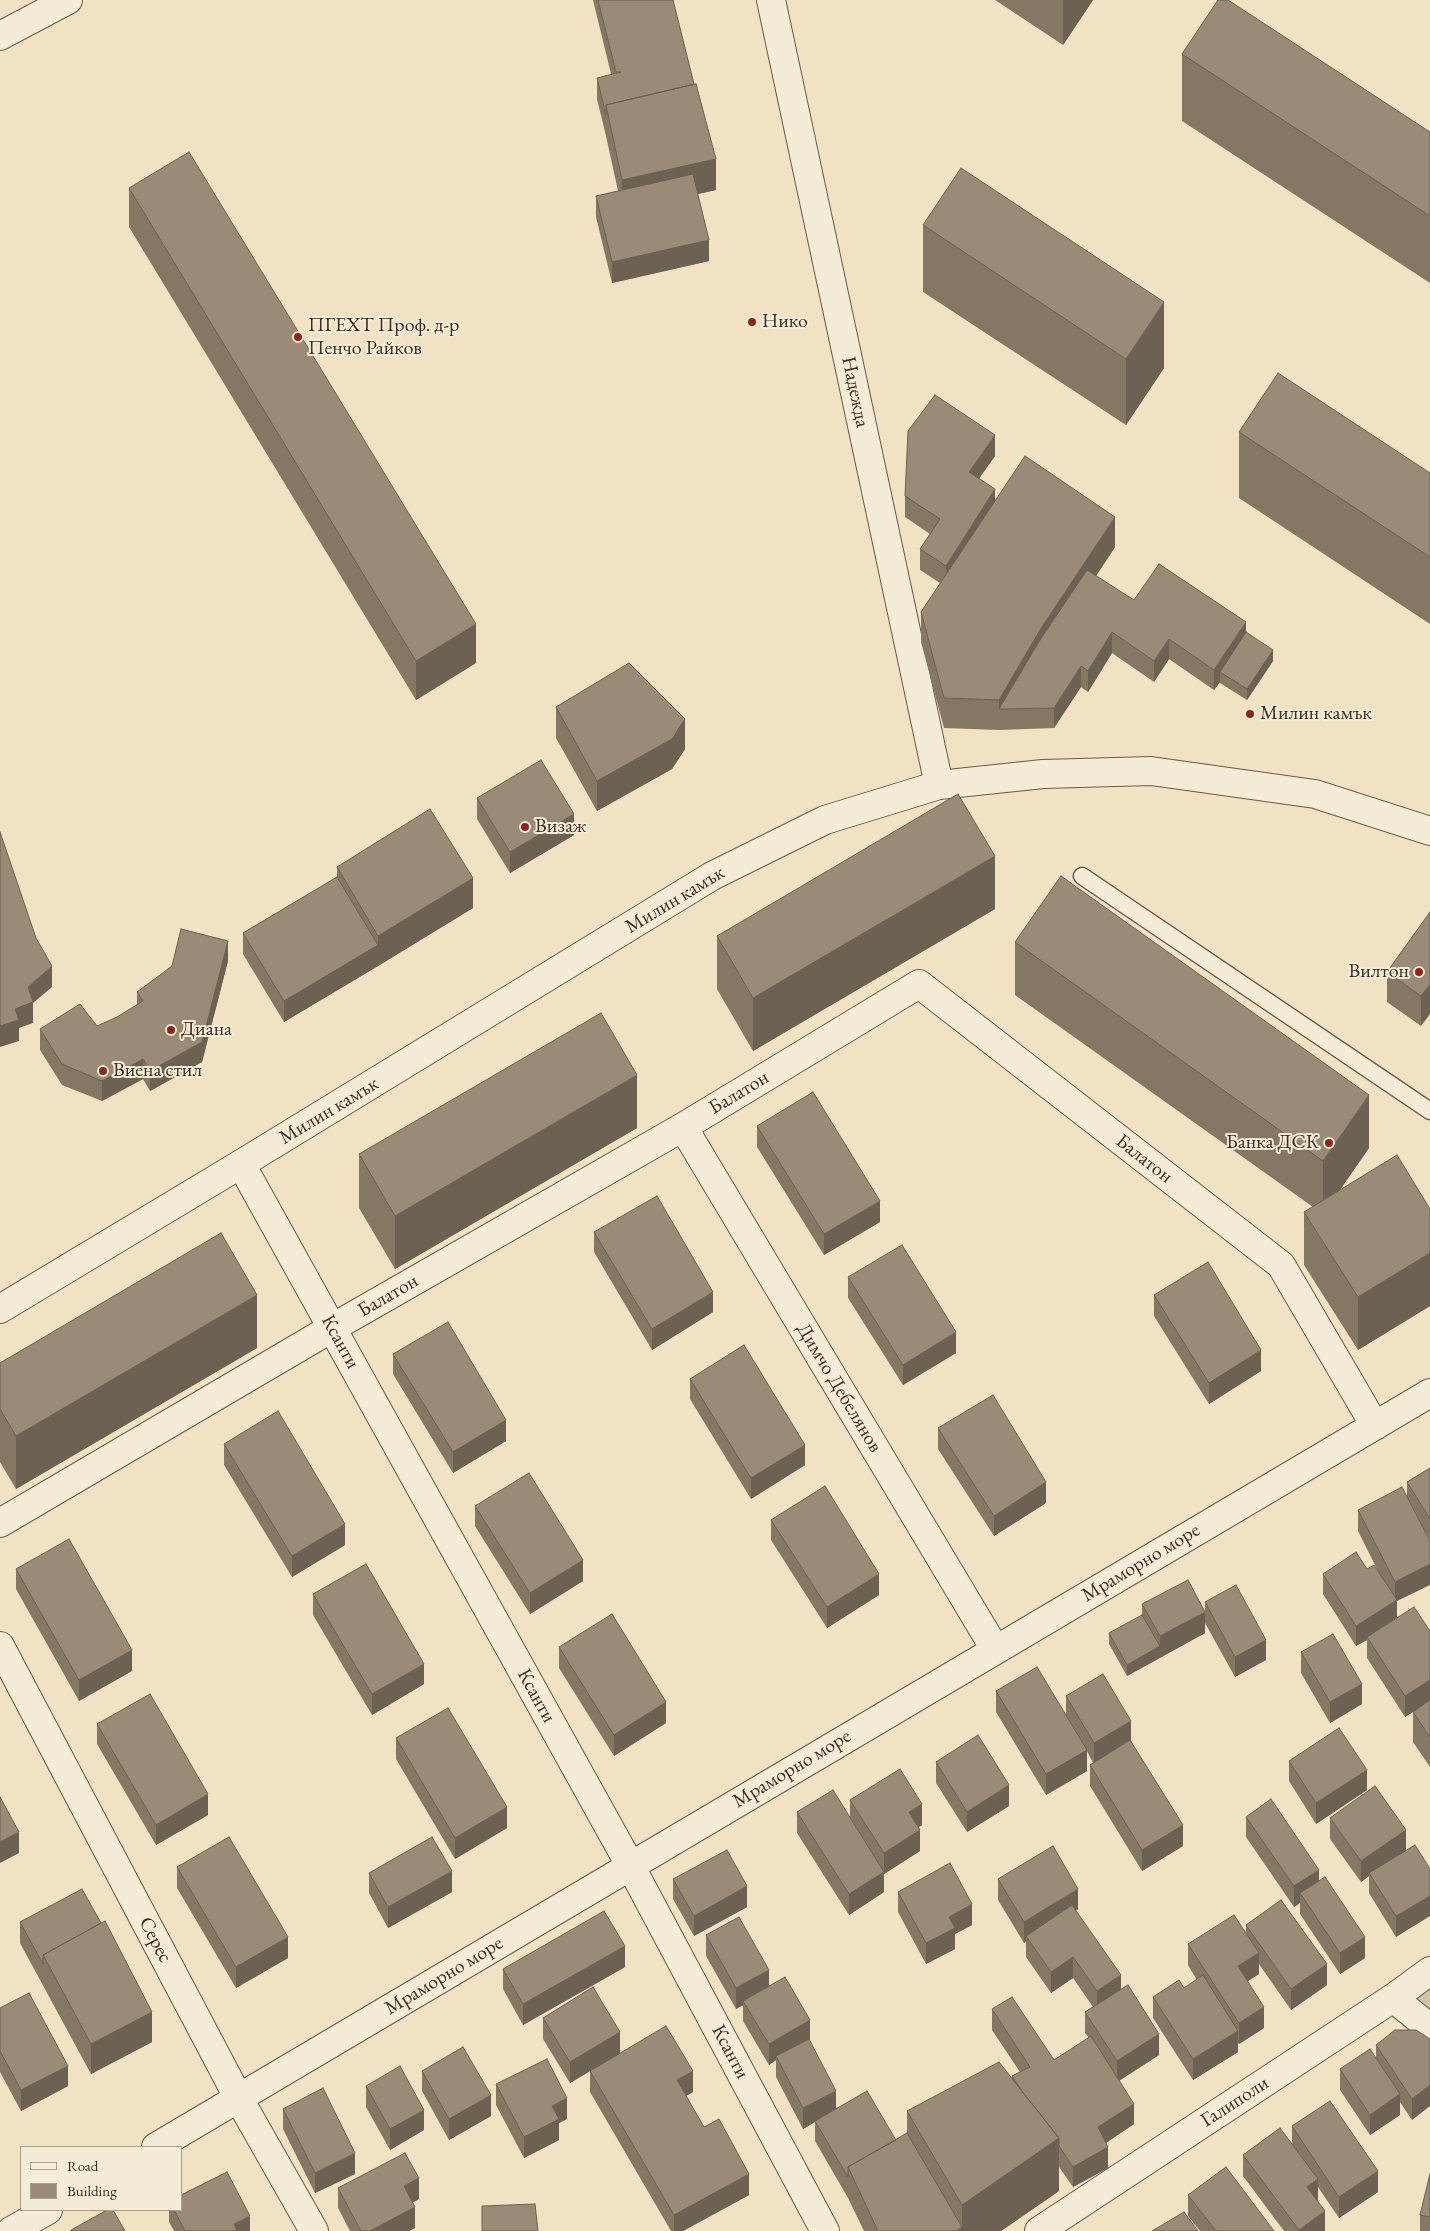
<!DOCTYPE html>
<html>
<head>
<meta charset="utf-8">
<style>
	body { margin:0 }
	#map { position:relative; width:1430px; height:2231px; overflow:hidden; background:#f0e2c2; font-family:"EB Garamond",serif }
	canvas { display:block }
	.legend { position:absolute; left:20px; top:2146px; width:162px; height:65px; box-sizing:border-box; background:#f5ecd7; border:1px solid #ab9f8f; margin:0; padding:6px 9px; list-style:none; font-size:15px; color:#3c2c24 }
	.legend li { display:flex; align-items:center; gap:10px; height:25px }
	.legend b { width:25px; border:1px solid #ab9f8f }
</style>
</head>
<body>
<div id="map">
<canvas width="1430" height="2231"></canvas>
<ul class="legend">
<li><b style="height:6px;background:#f5ecd7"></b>Road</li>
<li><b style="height:14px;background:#9a8b76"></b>Building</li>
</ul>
</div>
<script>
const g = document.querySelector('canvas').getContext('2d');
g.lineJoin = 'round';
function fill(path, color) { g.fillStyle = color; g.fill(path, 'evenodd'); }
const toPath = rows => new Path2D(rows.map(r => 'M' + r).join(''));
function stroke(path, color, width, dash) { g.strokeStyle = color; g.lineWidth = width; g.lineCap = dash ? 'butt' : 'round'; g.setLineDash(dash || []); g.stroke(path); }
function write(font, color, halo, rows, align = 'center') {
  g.font = font + ' "EB Garamond",serif'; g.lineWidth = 4; g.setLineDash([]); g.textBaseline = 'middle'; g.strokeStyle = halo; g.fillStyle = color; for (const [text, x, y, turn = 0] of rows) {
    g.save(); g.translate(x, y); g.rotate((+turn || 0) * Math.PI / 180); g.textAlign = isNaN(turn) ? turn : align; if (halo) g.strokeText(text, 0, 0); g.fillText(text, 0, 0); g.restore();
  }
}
fill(toPath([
	[1430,1971,1430,2028,1393,1998]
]), '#d1c3a7');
const service = toPath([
	[1082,876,1430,1111]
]);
const minor = toPath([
	[771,0,939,785],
	[0,36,68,0],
	[683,1127,995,1649],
	[241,1164,630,1865,825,2231],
	[0,1523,332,1328,683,1127,919,984,1281,1265,1375,1426],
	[0,1646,239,2099,314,2231],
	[1393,1998,1430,2028],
	[156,2147,1430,1393],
	[11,2231,48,2210],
	[1039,2231,1393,1998,1430,1971]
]);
const tertiary = toPath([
	[0,1309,241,1164,712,876,825,820,939,785,1043,774,1151,771,1315,794,1430,831]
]);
stroke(service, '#695a4c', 19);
stroke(minor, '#695a4c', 30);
stroke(tertiary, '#695a4c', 30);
stroke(service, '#f5ecd7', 16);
stroke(minor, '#f5ecd7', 28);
stroke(tertiary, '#f5ecd7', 28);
fill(toPath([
	[593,0,673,0,716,190,698,194,709,261,612,283,596,217,596,196,618,191,606,136,597,99,597,78,611,74],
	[995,0,1093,0,1063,45],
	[1182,54,1430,132,1430,283,1182,121],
	[129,188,476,663,416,700,129,227],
	[923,225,1164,368,1126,425,923,292],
	[1239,432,1430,473,1430,624,1239,498],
	[995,456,979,478,995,500,1115,547,1096,576,1134,600,1246,632,1273,661,1247,700,1220,683,1220,682,1214,690,1169,659,1154,682,1112,653,1088,692,1081,687,1054,728,999,730,944,728,921,642,921,612,940,583,920,570,920,549,930,534,905,517,905,496],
	[556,707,685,749,672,769,597,811,556,738],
	[477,798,574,835,510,873,477,819],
	[337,867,473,908,378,966,284,1022,243,954,243,933,337,877],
	[995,909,753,1051,717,989,717,936],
	[1430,912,1421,1026,1387,1002,1387,972],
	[1015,942,1369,1148,1340,1190,1430,1209,1430,1306,1358,1350,1304,1265,1304,1212,1313,1207,1015,995],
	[228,961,202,1062,150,1091,143,1079,102,1101,62,1085,40,1050,40,1029,97,1026,117,1017,137,1005,137,992],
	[757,1126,880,1222,824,1255,757,1147],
	[637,1128,395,1269,359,1208,359,1154],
	[594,1232,713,1312,652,1350,594,1252],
	[848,1277,956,1353,903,1385,848,1298],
	[1154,1295,1261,1371,1209,1404,1154,1316],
	[257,1348,16,1489,0,1462,0,1363],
	[393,1354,506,1441,453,1473,393,1374],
	[690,1379,805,1465,751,1499,690,1399],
	[938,1428,1046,1503,994,1536,938,1449],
	[224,1444,345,1545,292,1577,224,1465],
	[1430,1468,1430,1540,1426,1533,1397,1601,1397,1618,1430,1631,1430,1767,1413,1742,1413,1712,1420,1707,1405,1717,1367,1658,1367,1640,1356,1646,1323,1594,1323,1574,1367,1569,1379,1573,1358,1531,1358,1510,1407,1497,1407,1482],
	[475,1506,583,1581,530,1614,475,1526],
	[771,1520,879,1595,827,1628,771,1540],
	[16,1569,132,1671,79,1701,16,1589],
	[313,1594,424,1684,372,1715,313,1615],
	[1205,1602,1266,1660,1235,1677,1205,1623],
	[1142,1604,1205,1633,1127,1676,1109,1644,1109,1633,1142,1615],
	[559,1647,666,1723,614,1756,559,1668],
	[1301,1652,1362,1704,1330,1723,1301,1673],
	[996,1691,1066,1715,1066,1696,1131,1741,1183,1846,1142,1871,1090,1786,1090,1765,1093,1763,1087,1751,1087,1771,1046,1795,996,1712],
	[97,1724,208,1815,156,1845,97,1744],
	[396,1738,507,1828,455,1859,396,1759],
	[1289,1761,1367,1790,1316,1824,1289,1781],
	[936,1762,1009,1806,967,1832,936,1783],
	[850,1800,922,1825,918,1827,920,1851,884,1874,884,1892,849,1915,797,1833,797,1812,850,1818],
	[1246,1817,1319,1881,1365,1958,1340,1974,1300,1914,1300,1903,1294,1907,1246,1837],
	[1330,1818,1406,1830,1396,1937,1369,1893,1369,1876,1361,1882,1330,1839],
	[177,1867,288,1958,236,1988,177,1888],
	[369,1873,452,1892,388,1928,369,1893],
	[673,1879,747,1907,694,1936,673,1899],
	[998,1879,1078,1909,1076,1911,1159,2055,1119,2081,1134,2124,1106,2143,1108,2168,1073,2187,1059,2167,1059,2191,1001,2231,864,2231,848,2198,815,2141,815,2122,803,2129,776,2077,776,2060,769,2065,743,2021,743,2005,736,2009,706,1956,706,1935,769,1986,810,2041,836,2109,896,2140,907,2133,907,2111,1012,2079,1012,2076,1020,2072,992,2030,992,2009,1054,2060,1089,2038,1085,2033,1085,2012,1093,2007,1073,1978,1051,1993,1026,1957,1026,1941,1024,1943,998,1900],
	[898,1892,972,1925,955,1934,955,1949,926,1964,898,1912],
	[20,1922,152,2042,91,2074,20,1943],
	[1246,1925,1327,1985,1291,2010,1259,1964,1259,1974,1248,1981,1264,2028,1239,2044,1238,2043,1238,2052,1193,2080,1153,2018,1153,1997,1184,1988,1197,1980,1188,1965,1188,1944,1246,1932],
	[625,1967,523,2025,503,1989,503,1969],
	[0,2008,68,2086,21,2111,0,2072],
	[543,2018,620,2053,693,2092,686,2096,704,2127,749,2195,683,2231,671,2231,590,2092,590,2071,570,2083,543,2039],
	[1416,2030,1412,2120,1400,2102,1400,2115,1370,2135,1340,2090,1340,2069,1376,2058,1376,2045],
	[422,2071,491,2116,449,2140,422,2091],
	[496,2084,567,2119,559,2123,559,2140,524,2158,496,2105],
	[366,2086,424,2130,390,2150,366,2107],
	[283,2109,355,2174,315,2193,283,2129],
	[1292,2126,1378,2192,1339,2218,1318,2187,1318,2200,1317,2200,1325,2231,1284,2231,1243,2176,1243,2155,1292,2144],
	[1430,2174,1430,2231,1420,2231,1420,2215],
	[338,2188,419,2199,413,2202,415,2228,409,2231,350,2231,338,2208],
	[1188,2195,1274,2231,1200,2231,1188,2216],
	[169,2210,181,2210,250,2231,174,2231,169,2222]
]), '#847865');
fill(toPath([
	[1063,0,1093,0,1063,45],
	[716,159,716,190,622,210,622,180],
	[709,240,709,261,612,283,612,262],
	[1164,302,1164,368,1126,425,1126,359],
	[995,435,995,456,969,493,969,472],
	[995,489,995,510,946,587,946,566],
	[1115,517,1115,547,1040,661,999,709,999,700,1040,630],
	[1246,622,1246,643,1220,672,1220,682,1214,690,1214,670],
	[476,624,476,663,416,700,416,661],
	[1112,632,1112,653,1088,692,1088,671],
	[1169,639,1169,659,1154,682,1154,661],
	[1273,650,1273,661,1247,700,1247,689],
	[1081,666,1081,687,1054,728,1054,708],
	[685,719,685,749,672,769,597,811,597,781],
	[574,814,574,835,510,873,510,852],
	[995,856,995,909,753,1051,753,998],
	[473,878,473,908,378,966,284,1022,284,1001,378,945,378,936],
	[228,941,228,961,202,1062,150,1091,150,1071],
	[52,966,52,987,33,1003,33,1023,19,1028,19,1041,0,1047,0,1026,15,1009,28,987],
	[1430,984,1430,1014,1421,1026,1421,996],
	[143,1059,143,1079,102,1101,102,1081],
	[637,1075,637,1128,395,1269,395,1216],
	[1369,1095,1369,1148,1323,1214,1323,1161],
	[880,1201,880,1222,824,1255,824,1234],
	[1430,1253,1430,1306,1358,1350,1358,1297],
	[713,1292,713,1312,652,1350,652,1329],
	[257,1295,257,1348,16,1489,16,1436],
	[956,1332,956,1353,903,1385,903,1365],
	[1261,1350,1261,1371,1209,1404,1209,1383],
	[506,1420,506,1441,453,1473,453,1452],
	[805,1445,805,1465,751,1499,751,1478],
	[1046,1482,1046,1503,994,1536,994,1516],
	[345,1524,345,1545,292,1577,292,1556],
	[583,1560,583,1581,530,1614,530,1593],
	[1430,1564,1430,1585,1397,1601,1397,1620,1367,1637,1367,1640,1356,1646,1356,1626,1395,1601,1395,1582],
	[879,1574,879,1595,827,1628,827,1607],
	[1205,1612,1205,1633,1127,1676,1127,1665,1160,1646,1160,1636],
	[1266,1640,1266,1660,1235,1677,1235,1657],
	[132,1650,132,1671,79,1701,79,1680],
	[424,1664,424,1684,372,1715,372,1694],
	[1430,1680,1430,1701,1405,1717,1405,1696],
	[1362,1684,1362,1704,1330,1723,1330,1702],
	[666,1702,666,1723,614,1756,614,1735],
	[1131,1721,1131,1741,1094,1763,1094,1743],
	[1087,1750,1087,1771,1046,1795,1046,1774],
	[1367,1770,1367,1790,1316,1824,1316,1803],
	[1009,1785,1009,1806,967,1832,967,1812],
	[208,1794,208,1815,156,1845,156,1825],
	[922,1804,922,1825,909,1833,909,1812],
	[507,1807,507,1828,455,1859,455,1838],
	[1183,1825,1183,1846,1142,1871,1142,1850],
	[920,1830,920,1851,884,1874,884,1892,849,1915,849,1894,884,1872,884,1853],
	[1406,1830,1406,1851,1369,1873,1369,1876,1361,1882,1361,1861],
	[19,1832,19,1853,0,1863,0,1842],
	[1319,1870,1319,1891,1300,1893,1300,1903,1294,1907,1294,1886],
	[452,1871,452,1892,388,1928,388,1907],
	[747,1886,747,1907,694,1936,694,1916],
	[1078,1889,1078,1909,1029,1940,1026,1936,1026,1941,1024,1943,1024,1922],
	[1430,1896,1430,1916,1396,1937,1396,1916],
	[972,1904,972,1925,955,1934,955,1949,926,1964,926,1943,949,1917],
	[288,1937,288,1958,236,1988,236,1967],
	[1365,1937,1365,1958,1340,1974,1340,1953],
	[625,1946,625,1967,523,2025,523,2004],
	[1259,1953,1259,1974,1238,1987,1238,1966],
	[1073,1957,1073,1978,1051,1993,1051,1972],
	[1327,1964,1327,1985,1291,2010,1291,1989],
	[769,1970,769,1991,743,2001,743,2005,736,2009,736,1988],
	[1121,1975,1121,1995,1097,2012,1097,1991],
	[1264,2007,1264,2028,1239,2044,1239,2023],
	[152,2012,152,2042,91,2074,91,2044],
	[810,2020,810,2041,776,2056,776,2060,769,2065,769,2044],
	[1238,2031,1238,2052,1193,2080,1193,2059],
	[620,2032,620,2053,570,2083,570,2062],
	[1159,2034,1159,2055,1117,2082,1117,2061],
	[68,2066,68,2086,21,2111,21,2090],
	[693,2071,693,2092,677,2101,677,2080],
	[1430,2085,1430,2106,1412,2120,1412,2099],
	[836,2091,836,2112,815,2121,815,2122,803,2129,803,2108],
	[1400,2094,1400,2115,1370,2135,1370,2115],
	[491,2095,491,2116,449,2140,449,2119],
	[567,2098,567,2119,559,2123,559,2140,524,2158,524,2137,552,2106],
	[1134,2104,1134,2124,1098,2148,1098,2127],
	[424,2110,424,2130,390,2150,390,2129],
	[1059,2138,1059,2191,1001,2231,956,2231,962,2227,962,2205],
	[1108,2147,1108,2168,1073,2187,1073,2167],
	[355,2153,355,2174,315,2193,315,2173],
	[1378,2171,1378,2192,1339,2218,1339,2197],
	[749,2174,749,2195,683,2231,674,2231,674,2215],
	[419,2178,419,2199,404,2207,404,2186],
	[1318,2179,1318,2200,1307,2208,1307,2187],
	[415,2207,415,2228,409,2231,370,2231],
	[1325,2211,1325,2231,1299,2231,1299,2230],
	[250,2216,250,2231,234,2231,234,2224]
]), '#6c6153');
const building = toPath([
	[598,0,673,0,694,84,606,105,606,115,597,78,621,72,616,72,598,0],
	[1218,0,1228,0,1430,132,1430,216,1182,54,1218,0],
	[696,84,716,159,622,180,606,105,696,84],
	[189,152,476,624,416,661,129,188,189,152],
	[961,168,1164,302,1126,359,923,225,961,168],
	[693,174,709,240,612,262,596,196,693,174],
	[1278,373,1430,473,1430,557,1239,432,1278,373],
	[935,395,995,435,969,472,995,489,946,566,920,549,940,519,905,496,908,431,935,395],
	[1025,456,1115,517,1040,630,999,700,944,698,921,612,1025,456],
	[1159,564,1246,622,1214,670,1169,639,1154,661,1112,632,1088,671,1081,666,1054,708,999,709,1040,640,1087,570,1134,600,1159,564],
	[1246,632,1273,650,1247,689,1220,672,1246,632],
	[629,663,685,719,672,739,597,781,556,707,629,663],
	[541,760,574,814,510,852,477,798,541,760],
	[958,794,995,856,753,998,717,936,958,794],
	[430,809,473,878,378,936,337,867,430,809],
	[0,832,36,938,52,966,28,987,33,1002,15,1009,19,1020,0,1026,0,832],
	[1061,876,1369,1095,1323,1161,1015,942,1061,876],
	[337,877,378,945,284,1001,243,933,337,877],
	[1430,912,1430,984,1421,996,1387,972,1430,912],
	[181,929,228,941,202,1042,150,1071,143,1059,102,1081,62,1064,40,1029,80,1004,97,1026,117,1017,143,1001,137,992,172,966,181,929],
	[601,1013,637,1075,395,1216,359,1154,601,1013],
	[813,1092,880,1201,824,1234,757,1126,813,1092],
	[1397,1155,1430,1209,1430,1253,1358,1297,1304,1212,1397,1155],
	[657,1196,713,1292,652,1329,594,1232,657,1196],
	[221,1233,257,1295,16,1436,0,1409,0,1363,221,1233],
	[902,1245,956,1332,903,1365,848,1277,902,1245],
	[1208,1262,1261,1350,1209,1383,1154,1295,1208,1262],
	[448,1322,506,1420,453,1452,393,1354,448,1322],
	[744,1345,805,1445,751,1478,690,1379,744,1345],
	[993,1395,1046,1482,994,1516,938,1428,993,1395],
	[278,1411,345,1524,292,1556,224,1444,278,1411],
	[1430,1468,1430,1519,1407,1482,1430,1468],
	[529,1473,583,1560,530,1593,475,1506,529,1473],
	[825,1486,879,1574,827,1607,771,1520,825,1486],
	[1402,1487,1430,1541,1430,1564,1395,1582,1358,1510,1402,1487],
	[69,1539,132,1650,79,1680,16,1569,69,1539],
	[1356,1552,1367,1569,1374,1565,1397,1600,1356,1626,1323,1574,1356,1552],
	[366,1564,424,1664,372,1694,313,1594,366,1564],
	[1188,1580,1205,1612,1160,1636,1142,1604,1188,1580],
	[1236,1585,1266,1640,1235,1657,1205,1602,1236,1585],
	[1414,1607,1430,1631,1430,1680,1405,1696,1367,1637,1414,1607],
	[612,1614,666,1702,614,1735,559,1647,612,1614],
	[1142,1615,1160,1646,1127,1665,1109,1633,1142,1615],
	[1333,1634,1362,1684,1330,1702,1301,1652,1333,1634],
	[1037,1667,1087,1750,1046,1774,996,1691,1037,1667],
	[1103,1674,1131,1721,1094,1743,1066,1696,1103,1674],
	[150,1694,208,1794,156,1825,97,1724,150,1694],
	[1430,1700,1430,1737,1413,1712,1430,1700],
	[448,1708,507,1807,455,1838,396,1738,448,1708],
	[1339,1728,1367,1770,1316,1803,1289,1761,1339,1728],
	[978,1735,1009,1785,967,1812,936,1762,978,1735],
	[1130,1740,1183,1825,1142,1850,1090,1765,1130,1740],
	[900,1769,922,1804,909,1812,920,1830,884,1853,850,1800,900,1769],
	[1375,1786,1406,1830,1361,1861,1330,1818,1375,1786],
	[833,1790,884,1872,849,1894,797,1812,833,1790],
	[0,1797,19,1832,0,1842,0,1797],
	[1271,1799,1319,1870,1294,1886,1246,1817,1271,1799],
	[229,1837,288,1937,236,1967,177,1867,229,1837],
	[432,1837,452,1871,388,1907,369,1873,432,1837],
	[1415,1845,1430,1869,1430,1896,1396,1916,1369,1873,1415,1845],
	[1053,1846,1078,1889,1024,1922,998,1879,1053,1846],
	[727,1850,747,1886,694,1916,673,1879,727,1850],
	[950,1863,972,1904,949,1917,955,1928,926,1943,898,1892,950,1863],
	[1325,1877,1365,1937,1340,1953,1300,1893,1325,1877],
	[82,1889,101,1923,43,1955,43,1964,20,1922,82,1889],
	[1281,1900,1327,1964,1291,1989,1246,1925,1281,1900],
	[1072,1905,1121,1975,1097,1991,1073,1957,1051,1972,1026,1936,1072,1905],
	[604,1911,625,1946,523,2004,503,1969,604,1911],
	[1234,1915,1259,1953,1238,1966,1264,2007,1239,2023,1188,1944,1234,1915],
	[739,1917,769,1970,736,1988,706,1935,739,1917],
	[105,1921,152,2012,91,2044,43,1955,105,1921],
	[1203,1975,1238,2031,1193,2059,1153,1997,1179,1980,1184,1988,1203,1975],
	[785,1977,810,2020,769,2044,743,2001,785,1977],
	[1128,1985,1159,2034,1117,2061,1085,2012,1128,1985],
	[593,1987,620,2032,570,2062,543,2018,593,1987],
	[29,1993,68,2066,21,2090,0,2051,0,2008,29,1993],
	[1012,1997,1054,2060,1091,2036,1134,2104,1098,2127,1108,2147,1073,2167,1059,2146,1059,2138,1024,2094,1012,2076,1030,2067,992,2009,1012,1997],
	[666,2026,693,2071,677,2080,704,2127,719,2119,749,2174,674,2215,590,2071,666,2026],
	[1395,2030,1416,2030,1430,2039,1430,2085,1412,2099,1376,2045,1395,2030],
	[809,2039,836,2091,803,2108,776,2056,809,2039],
	[463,2047,491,2095,449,2119,422,2071,463,2047],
	[1370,2049,1400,2094,1370,2115,1340,2069,1370,2049],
	[547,2059,567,2098,552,2106,559,2119,524,2137,496,2084,547,2059],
	[999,2062,1059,2138,962,2205,907,2111,999,2062],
	[400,2066,424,2110,390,2129,366,2086,400,2066],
	[323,2088,355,2153,315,2173,283,2109,323,2088],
	[867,2091,896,2140,848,2167,848,2177,815,2121,867,2091],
	[1330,2101,1378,2171,1339,2197,1292,2126,1330,2101],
	[1280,2128,1318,2179,1307,2187,1325,2211,1299,2230,1243,2155,1280,2128],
	[907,2133,962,2227,956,2231,878,2231,848,2167,907,2133],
	[405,2153,419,2178,404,2186,415,2207,370,2231,361,2231,338,2188,405,2153],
	[1226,2167,1274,2231,1216,2231,1188,2195,1226,2167],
	[227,2172,250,2216,234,2224,237,2231,185,2231,174,2210,181,2210,181,2195,227,2172],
	[1430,2174,1430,2217,1420,2215,1430,2174],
	[535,2204,538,2231,482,2231,482,2206,535,2204],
	[107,2210,113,2210,125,2231,71,2231,71,2230,107,2210],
	[1184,2212,1198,2231,1152,2231,1184,2212]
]);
fill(building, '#9a8b76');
stroke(building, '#6c6153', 1);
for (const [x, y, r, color] of [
	[752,322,5,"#8f2418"],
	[298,337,5,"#8f2418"],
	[1250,714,5,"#8f2418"],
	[525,827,5,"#8f2418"],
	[1419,972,5,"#8f2418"],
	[171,1030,5,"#8f2418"],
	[103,1071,5,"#8f2418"],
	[1329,1143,5,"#8f2418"]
]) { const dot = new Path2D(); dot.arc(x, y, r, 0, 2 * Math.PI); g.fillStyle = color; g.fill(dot); stroke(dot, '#f5ecd7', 2); }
write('20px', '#3c2c24', '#f5ecd7', [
	["Нико",762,322],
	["ПГЕХТ Проф. д-р",308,326],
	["Пенчо Райков",308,349],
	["Милин камък",1260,714],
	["Визаж",535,827],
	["Вилтон",1409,972,"right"],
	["Диана",181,1030],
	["Виена стил",113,1071],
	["Банка ДСК",1319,1143,"right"]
], 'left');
write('20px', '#3c2c24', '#f5ecd7', [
	["Надежда",855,392,78],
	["Милин камък",675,900,-31],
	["Балатон",739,1093,-31],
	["Милин камък",329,1111,-31],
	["Балатон",1144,1159,38],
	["Балатон",388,1296,-30],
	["Ксанти",340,1342,61],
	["Димчо Дебелянов",839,1388,59],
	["Мраморно море",1141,1563,-31],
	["Ксанти",536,1696,61],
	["Мраморно море",792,1769,-31],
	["Серес",155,1940,62],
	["Мраморно море",444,1976,-31],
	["Ксанти",730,2052,62],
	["Галиполи",1235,2102,-33]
]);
</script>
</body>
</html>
